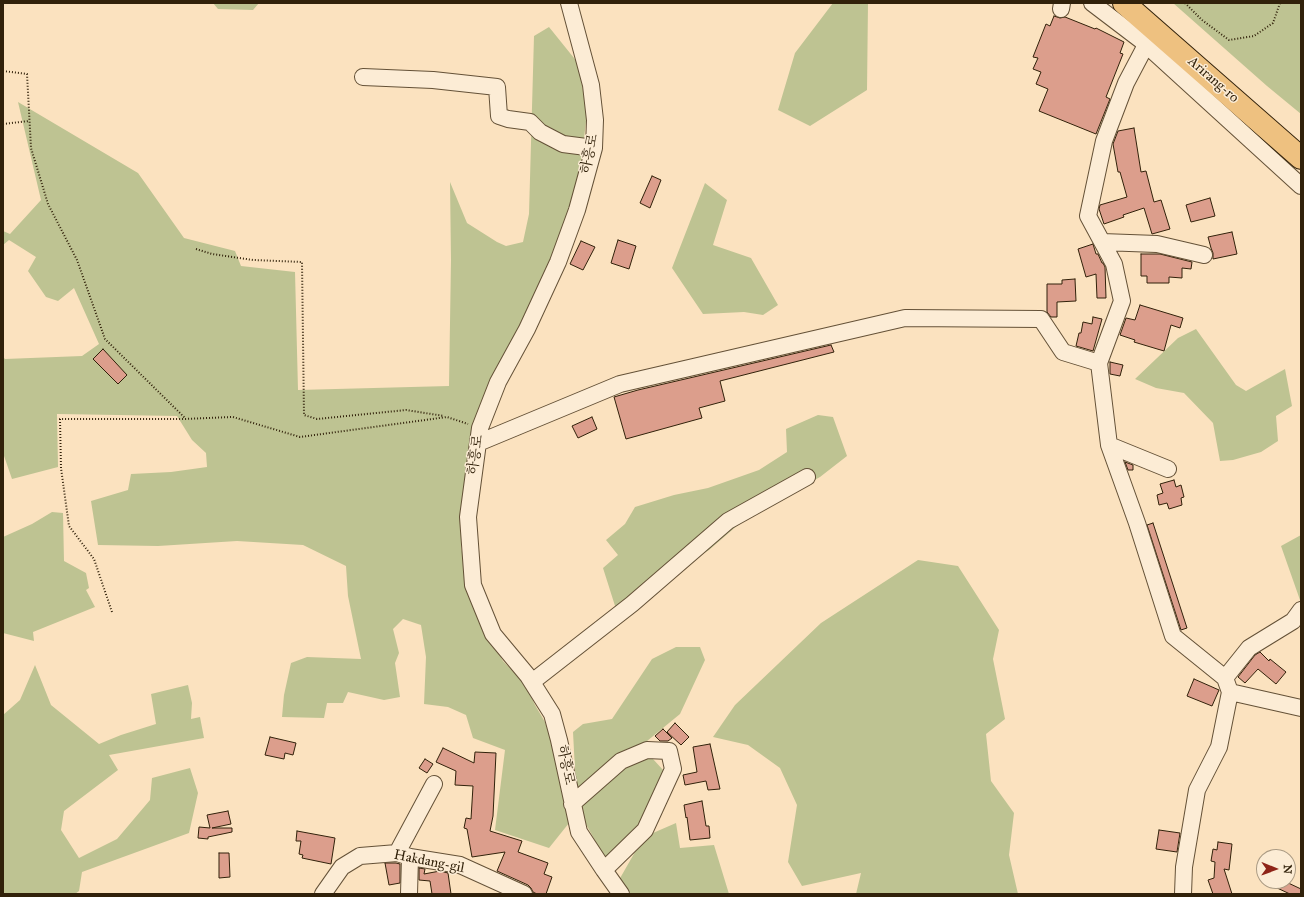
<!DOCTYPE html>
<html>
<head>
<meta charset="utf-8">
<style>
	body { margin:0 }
	#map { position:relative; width:1304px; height:897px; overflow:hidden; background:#fbe2bf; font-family:"IM FELL Great Primer",serif }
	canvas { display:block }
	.frame { position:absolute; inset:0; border:4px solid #31210a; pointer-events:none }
	.north { position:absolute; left:1256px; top:849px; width:40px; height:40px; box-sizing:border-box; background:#fcecd5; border:1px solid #ab9b84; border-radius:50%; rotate:91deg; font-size:11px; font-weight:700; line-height:16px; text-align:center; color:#31210a }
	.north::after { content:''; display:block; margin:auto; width:14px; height:18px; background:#8f2418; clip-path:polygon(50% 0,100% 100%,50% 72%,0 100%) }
</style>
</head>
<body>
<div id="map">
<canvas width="1304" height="897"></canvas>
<div class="frame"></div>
<div class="north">N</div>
</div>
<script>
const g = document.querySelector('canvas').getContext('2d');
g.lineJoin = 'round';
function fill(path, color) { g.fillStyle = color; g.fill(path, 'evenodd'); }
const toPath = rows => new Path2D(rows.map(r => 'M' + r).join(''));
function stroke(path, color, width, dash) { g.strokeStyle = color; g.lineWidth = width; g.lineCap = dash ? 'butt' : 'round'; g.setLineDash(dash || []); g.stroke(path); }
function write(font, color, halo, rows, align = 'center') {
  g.font = font + ' "IM FELL Great Primer","Noto Serif KR",serif'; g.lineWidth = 3; g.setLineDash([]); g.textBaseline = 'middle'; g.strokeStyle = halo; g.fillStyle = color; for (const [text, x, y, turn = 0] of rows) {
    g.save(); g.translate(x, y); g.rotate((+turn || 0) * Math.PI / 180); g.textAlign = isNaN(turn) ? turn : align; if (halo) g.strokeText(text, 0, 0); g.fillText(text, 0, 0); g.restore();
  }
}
fill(toPath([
	[213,3,259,3,253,10,218,9],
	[833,3,868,3,867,90,810,126,778,110,795,53],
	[1173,3,1301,3,1301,114,1267,86],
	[549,27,578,63,587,113,581,164,559,246,466,482,461,548,481,622,503,661,526,685,535,705,545,722,556,756,569,823,549,848,495,830,505,750,473,738,466,715,448,707,424,704,426,657,421,625,403,619,393,629,399,653,395,663,400,697,384,700,348,692,343,703,327,703,324,718,282,717,284,695,291,663,307,657,361,659,348,596,346,566,303,545,237,541,158,546,98,545,91,501,128,490,131,474,171,472,207,467,206,453,192,440,177,416,57,414,58,467,12,479,3,453,3,357,5,359,82,356,99,344,74,288,58,301,46,297,28,271,36,257,9,240,3,245,3,231,10,234,41,200,18,102,138,173,184,238,235,251,241,266,295,272,298,390,449,386,451,260,450,182,467,223,497,242,506,246,523,242,529,214,534,36],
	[705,183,727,200,713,245,751,258,778,305,763,315,744,312,703,314,672,268],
	[1196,329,1236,385,1246,391,1285,369,1292,406,1276,416,1278,441,1261,452,1233,460,1220,461,1213,423,1184,393,1156,388,1135,379,1178,338],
	[818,415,833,417,847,456,820,477,746,518,709,550,616,609,603,568,618,555,606,540,625,524,635,507,674,495,708,488,759,470,787,452,786,429],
	[52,512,63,513,64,561,86,573,89,588,86,590,95,607,33,632,34,641,3,633,3,537,32,524],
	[1301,535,1301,600,1300,600,1281,546],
	[918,560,958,566,999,630,993,659,1005,719,986,734,991,781,1014,813,1009,855,1018,894,856,894,861,873,802,886,788,862,797,805,780,768,748,745,713,737,735,705,821,623],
	[676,647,700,647,705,660,680,714,641,746,664,771,646,818,607,862,577,808,573,732,583,724,612,719,652,659],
	[35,665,51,705,99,744,121,735,156,724,151,694,188,685,192,703,191,719,200,717,204,738,109,755,118,770,64,811,61,830,79,858,117,839,150,800,152,778,190,768,198,793,189,833,82,872,79,891,75,894,3,894,3,715,20,700],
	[676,823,680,848,714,845,729,894,631,894,619,880,635,852,653,833]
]), '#bec392');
const building = toPath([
	[1054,16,1060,18,1065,17,1095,29,1096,28,1124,42,1120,53,1123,54,1106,97,1110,99,1096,134,1039,111,1048,89,1036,84,1041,72,1033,69,1038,58,1033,57,1046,24,1050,26,1054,16],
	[1134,128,1141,172,1146,171,1154,202,1161,200,1170,229,1152,234,1144,208,1123,215,1124,217,1104,224,1099,209,1100,205,1127,197,1120,172,1118,172,1113,144,1118,131,1134,128],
	[652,176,661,180,650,208,640,203,652,176],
	[1210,198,1215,216,1191,222,1186,205,1210,198],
	[1232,232,1237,254,1213,259,1213,253,1211,248,1208,237,1232,232],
	[618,240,636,246,629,269,611,263,618,240],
	[581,241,595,247,583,270,570,264,581,241],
	[1093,244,1096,254,1098,254,1102,263,1103,263,1105,267,1106,298,1097,298,1096,274,1086,277,1078,249,1093,244],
	[1141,254,1160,254,1192,262,1191,269,1182,268,1182,278,1169,277,1169,283,1147,283,1147,276,1141,276,1141,254],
	[1075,279,1076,301,1057,302,1057,317,1051,317,1047,312,1047,284,1062,284,1062,280,1075,279],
	[1140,305,1183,318,1180,328,1171,325,1164,351,1134,342,1135,340,1120,335,1126,318,1135,320,1140,305],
	[1093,317,1102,319,1093,351,1076,346,1079,333,1081,333,1083,322,1092,324,1093,317],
	[831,345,834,352,720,381,725,401,699,408,702,418,626,439,614,397,638,390,831,345],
	[103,349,127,375,118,384,93,359,103,349],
	[1110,362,1123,365,1120,376,1110,374,1110,362],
	[592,417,597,429,578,438,572,426,592,417],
	[1125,462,1133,465,1133,470,1128,470,1125,462],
	[1174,480,1176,487,1181,485,1184,497,1181,498,1182,505,1169,509,1167,503,1159,505,1157,495,1163,493,1160,484,1174,480],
	[1153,523,1187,628,1181,630,1147,525,1153,523],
	[1260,652,1269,661,1270,659,1286,672,1276,684,1258,669,1245,683,1238,677,1255,655,1260,652],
	[1194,679,1219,690,1212,706,1187,696,1194,679],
	[675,723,689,737,681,745,667,732,675,723],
	[663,729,672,738,668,741,660,741,655,736,663,729],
	[270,737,296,743,293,755,285,753,284,759,265,755,270,737],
	[710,744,720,789,708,790,706,781,685,785,683,775,697,772,693,747,710,744],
	[443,748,474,763,475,752,496,753,493,816,490,831,522,841,518,852,548,863,544,874,552,877,546,894,537,894,533,892,531,888,528,885,497,871,505,852,472,857,467,829,464,828,466,818,471,819,473,786,455,785,456,771,436,762,443,748],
	[425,759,433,764,427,773,419,768,425,759],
	[702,801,706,826,709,826,710,838,690,840,687,817,686,818,684,805,702,801],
	[228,811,231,824,212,828,232,828,232,832,208,837,208,839,198,838,199,827,210,828,207,815,228,811],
	[1159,830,1180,833,1177,852,1156,849,1159,830],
	[297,831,335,838,331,864,302,858,303,855,299,854,301,841,296,841,297,831],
	[1218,842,1232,844,1229,870,1224,869,1232,894,1213,894,1208,880,1214,878,1215,862,1211,861,1213,849,1217,850,1218,842],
	[219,853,229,853,230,877,219,878,219,853],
	[385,863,396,863,400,864,400,883,389,885,385,863],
	[419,868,425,869,424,874,440,871,448,873,451,894,432,894,430,881,419,880,419,868],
	[1278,881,1284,881,1301,889,1301,894,1290,894,1275,887,1278,881]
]);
fill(building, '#dc9e8c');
stroke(building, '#31210a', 1);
const minor = toPath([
	[569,3,591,85,595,120,594,148,577,210,558,262,527,329,498,382,480,428,468,517,473,585,493,634,528,676,552,714,559,740,579,832,604,870,621,894],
	[1092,3,1142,41,1301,186],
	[1061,9,1062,3],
	[1146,45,1126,83,1104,141,1088,216,1114,264,1122,301,1099,363,1109,445,1137,523,1173,636,1225,678,1230,692,1219,747,1197,790,1184,867,1183,894],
	[363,77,433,80,497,87,499,116,508,119,530,122,540,132,563,144,594,148],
	[1102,242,1157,244,1204,255],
	[478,443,620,384,905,318,1041,319,1063,352,1099,363],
	[1109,445,1168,469],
	[1225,678,1249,648,1293,621,1301,610],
	[532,682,632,604,728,521,807,477],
	[1230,692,1301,708],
	[572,804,621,761,647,750,669,751,673,769,645,830,604,870],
	[397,853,434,784],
	[323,894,342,867,360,856,397,853,410,857,460,865,524,894],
	[409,894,410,857]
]);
const highway = toPath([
	[1124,3,1301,158]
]);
stroke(minor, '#645137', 18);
stroke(highway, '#31210a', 24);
stroke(toPath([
	[1185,3,1202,20,1229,40,1254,36,1273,23,1280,3],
	[3,71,27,74,31,148,48,204,77,260,105,339,185,418],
	[3,124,29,121],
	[196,249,212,254,253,260,302,262,304,415,317,419,406,410,444,416],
	[112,612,94,559,69,526,61,468,60,419,185,419,233,417,300,437,447,417,468,424]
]), '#31210a', 2, [1, 2]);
stroke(minor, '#fcecd5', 16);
stroke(highway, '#eec180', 22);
write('14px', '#31210a', '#fcecd5', [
	["Arirang-ro",1213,80,41],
	["하흥로",590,154,-79],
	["하흥로",476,455,-82],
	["하흥로",565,765,78],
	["Hakdang-gil",429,862,11]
]);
</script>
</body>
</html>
